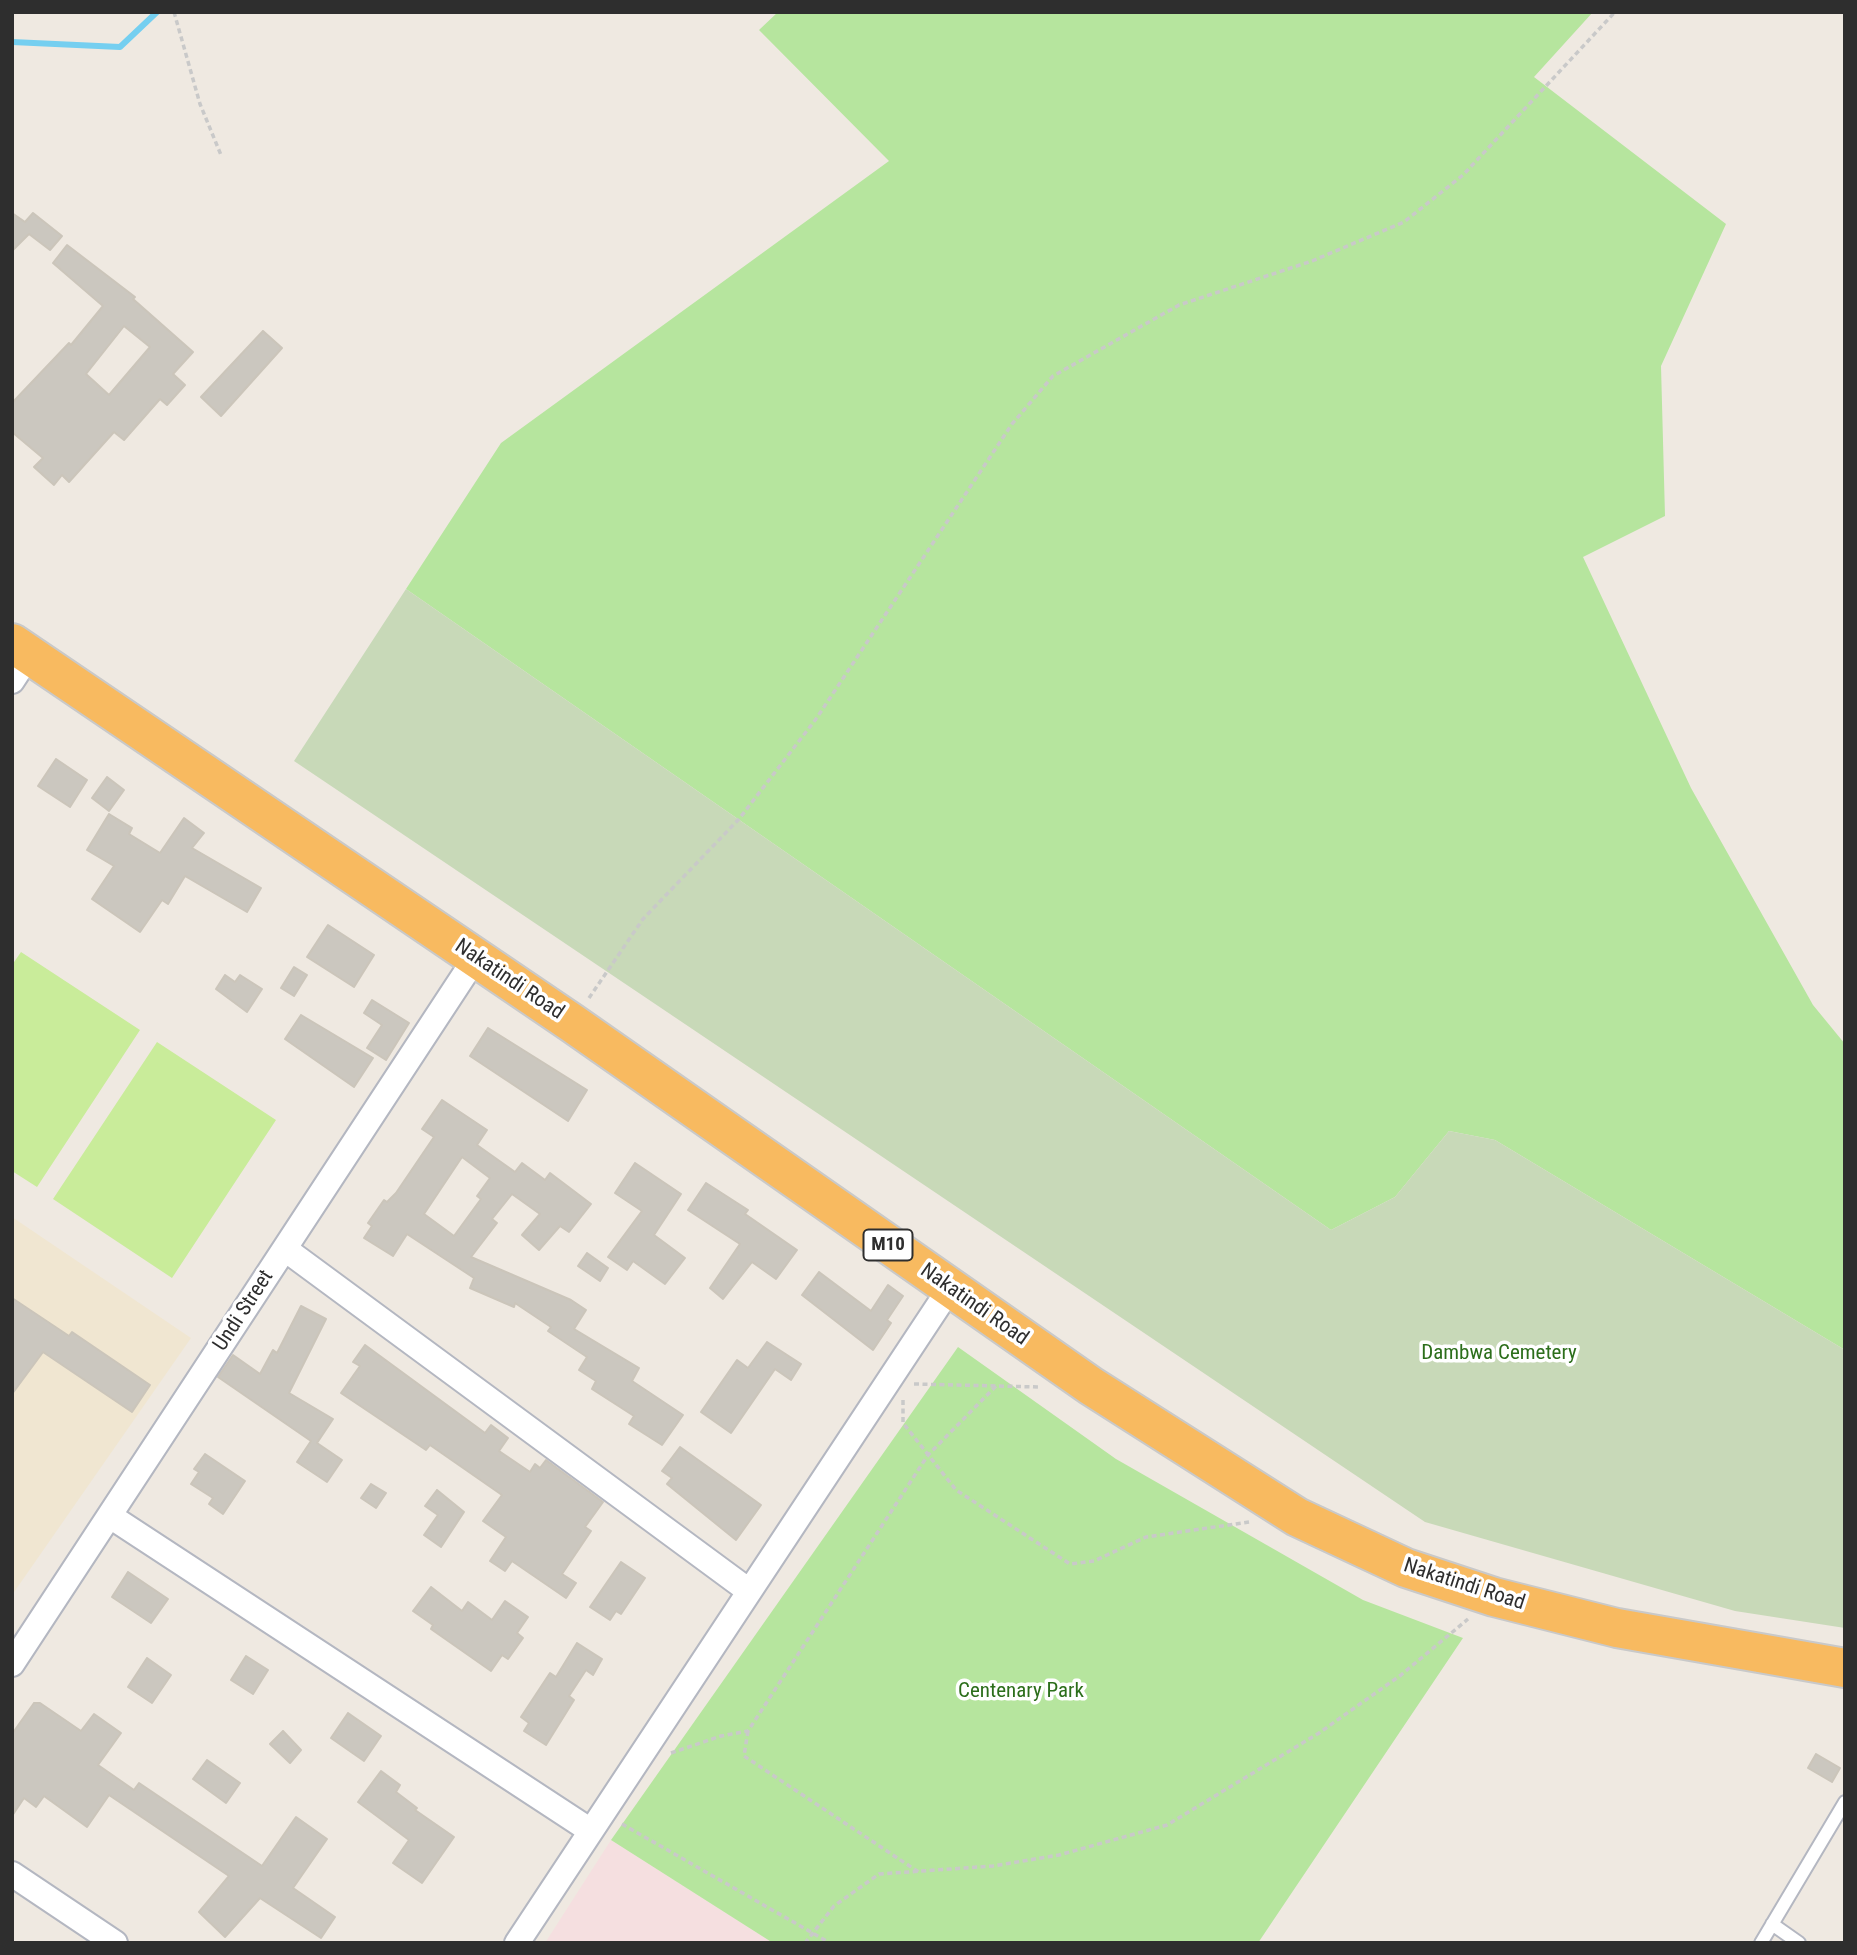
<!DOCTYPE html>
<html>
<head>
<meta charset="utf-8">
<style>
	body { margin:0 }
	#map { position:relative; width:1857px; height:1955px; overflow:hidden; background:#efe9e1; font-family:"Roboto Condensed",sans-serif }
	canvas { display:block }
	.frame { position:absolute; inset:0; border:14px solid #2e2e2e; pointer-events:none }
</style>
</head>
<body>
<div id="map">
<canvas width="1857" height="1955"></canvas>
<div class="frame"></div>
</div>
<script>
const g = document.querySelector('canvas').getContext('2d');
g.lineJoin = 'round';
function fill(path, color) { g.fillStyle = color; g.fill(path, 'evenodd'); }
const toPath = rows => new Path2D(rows.map(r => 'M' + r).join(''));
function stroke(path, color, width, dash) { g.strokeStyle = color; g.lineWidth = width; g.lineCap = dash ? 'butt' : 'round'; g.setLineDash(dash || []); g.stroke(path); }
function write(font, color, halo, rows, align = 'center') {
  g.font = font + ' "Roboto Condensed",sans-serif'; g.lineWidth = 7; g.setLineDash([]); g.textBaseline = 'middle'; g.strokeStyle = halo; g.fillStyle = color; for (const [text, x, y, turn = 0] of rows) {
    g.save(); g.translate(x, y); g.rotate((+turn || 0) * Math.PI / 180); g.textAlign = isNaN(turn) ? turn : align; if (halo) g.strokeText(text, 0, 0); g.fillText(text, 0, 0); g.restore();
  }
}
fill(toPath([
	[12,1217,191,1338,12,1595]
]), '#f0e6d1');
fill(toPath([
	[611,1840,773,1943,545,1943]
]), '#f5dfe0');
fill(toPath([
	[778,12,1593,12,1534,77,1726,224,1661,366,1665,516,1583,557,1691,788,1813,1005,1845,1044,1845,1350,1495,1140,1449,1131,1395,1197,1331,1230,406,589,501,443,889,161,759,30],
	[958,1347,1116,1459,1363,1600,1463,1638,1258,1943,773,1943,611,1840]
]), '#b6e59e');
fill(toPath([
	[406,589,1331,1230,1395,1197,1449,1131,1495,1140,1845,1350,1845,1628,1735,1611,1425,1522,294,761]
]), '#c8d9b8');
fill(toPath([
	[21,952,140,1030,37,1187,12,1171,12,965],
	[157,1042,276,1120,172,1278,53,1199]
]), '#c9ec9a');
stroke(toPath([
	[12,42,120,47,157,12]
]), '#75cff0', 6);
const building = toPath([
	[12,213,25,222,33,213,62,236,50,250,29,234,12,251,12,213],
	[67,245,135,297,133,299,193,352,173,374,185,385,167,405,160,399,124,440,114,432,69,482,62,475,54,485,34,467,43,458,12,432,12,403,69,343,71,345,103,306,53,263,67,245],
	[124,326,150,347,109,395,86,374,124,326],
	[263,331,282,348,221,416,201,397,263,331],
	[56,759,87,780,70,807,38,786,56,759],
	[107,777,124,790,109,811,92,798,107,777],
	[109,814,132,828,129,834,160,853,184,818,204,833,192,848,261,888,247,912,185,876,168,904,162,900,140,932,92,899,114,866,87,850,109,814],
	[328,925,374,955,354,987,307,957,328,925],
	[294,967,307,975,294,996,281,988,294,967],
	[225,975,235,982,240,975,262,989,247,1012,216,989,225,975],
	[372,1000,409,1023,386,1060,367,1048,382,1025,364,1013,372,1000],
	[301,1015,373,1058,354,1087,285,1039,301,1015],
	[488,1028,587,1090,568,1121,470,1056,488,1028],
	[442,1100,487,1130,477,1145,515,1172,522,1163,545,1180,550,1173,591,1204,569,1232,560,1226,539,1250,522,1235,540,1214,512,1194,492,1219,497,1223,471,1257,571,1300,586,1310,574,1329,639,1368,632,1381,683,1415,662,1445,629,1424,634,1416,592,1389,596,1381,579,1370,587,1357,548,1331,551,1327,515,1303,514,1307,470,1288,474,1278,407,1234,393,1256,364,1238,372,1226,368,1223,384,1200,387,1202,396,1193,434,1137,422,1129,442,1100],
	[462,1157,490,1178,477,1196,481,1199,454,1236,424,1214,462,1157],
	[635,1163,681,1194,654,1235,685,1258,665,1284,633,1261,627,1270,608,1257,642,1211,615,1193,635,1163],
	[706,1183,748,1210,745,1214,797,1250,776,1279,752,1262,723,1299,710,1288,740,1244,688,1210,706,1183],
	[587,1253,608,1268,600,1281,578,1266,587,1253],
	[819,1272,871,1311,888,1285,903,1296,887,1320,891,1323,873,1350,802,1295,819,1272],
	[12,1298,69,1336,72,1332,150,1385,132,1412,43,1352,12,1394,12,1298],
	[301,1306,326,1319,289,1393,333,1419,317,1443,342,1460,327,1482,297,1462,311,1441,218,1377,233,1355,260,1374,273,1350,277,1353,301,1306],
	[767,1342,801,1364,791,1380,775,1369,731,1433,701,1412,737,1360,748,1368,767,1342],
	[365,1345,485,1433,491,1425,508,1438,499,1451,530,1472,535,1464,540,1468,546,1460,603,1502,585,1527,591,1531,562,1574,576,1583,566,1598,512,1561,505,1571,490,1561,506,1537,483,1521,502,1495,430,1445,426,1450,341,1393,360,1366,353,1362,365,1345],
	[680,1447,761,1505,736,1540,667,1484,672,1478,662,1471,680,1447],
	[205,1454,245,1481,223,1514,209,1504,213,1498,191,1484,199,1472,194,1469,205,1454],
	[371,1484,386,1493,376,1508,361,1498,371,1484],
	[437,1490,464,1512,441,1547,424,1535,438,1515,425,1506,437,1490],
	[621,1562,645,1578,621,1614,616,1611,610,1620,590,1607,621,1562],
	[128,1572,168,1599,151,1623,112,1597,128,1572],
	[431,1587,462,1611,468,1602,492,1620,505,1601,528,1617,517,1633,523,1638,508,1659,502,1655,491,1671,431,1629,433,1625,413,1611,431,1587],
	[577,1643,602,1659,593,1675,586,1670,569,1696,574,1700,546,1745,524,1731,529,1723,521,1717,550,1673,556,1677,577,1643],
	[246,1656,268,1670,253,1694,231,1680,246,1656],
	[147,1658,171,1675,152,1703,128,1687,147,1658],
	[34,1703,40,1703,81,1731,94,1714,121,1733,98,1765,134,1790,139,1783,262,1866,296,1817,327,1839,293,1888,335,1917,321,1938,260,1898,225,1937,199,1912,229,1876,109,1795,87,1827,44,1796,36,1807,24,1798,12,1816,12,1734,34,1703],
	[348,1713,381,1736,364,1761,331,1738,348,1713],
	[283,1731,301,1750,290,1763,270,1744,283,1731],
	[1816,1754,1840,1768,1832,1782,1808,1768,1816,1754],
	[207,1760,240,1783,226,1803,193,1779,207,1760],
	[381,1771,400,1785,396,1792,417,1808,415,1810,454,1837,422,1883,393,1863,409,1840,358,1802,381,1771]
]);
fill(building, '#cbc7bf');
stroke(building, '#cbc5ba', 2);
const service = toPath([
	[1772,1924,1799,1943],
	[1761,1943,1845,1802]
]);
const minor = toPath([
	[12,681,29,655],
	[285,1249,749,1591],
	[110,1516,591,1831],
	[12,1664,476,957],
	[12,1874,115,1943],
	[517,1943,950,1288]
]);
const trunk = toPath([
	[12,643,572,1023,1091,1386,1297,1517,1406,1568,1494,1597,1617,1628,1845,1668]
]);
stroke(service, '#b4b7c1', 16);
stroke(minor, '#b4b7c1', 28);
stroke(trunk, '#c9c9c9', 42);
stroke(toPath([
	[174,12,200,104,221,155],
	[589,998,643,919,739,819,816,719,1012,424,1053,376,1179,305,1312,261,1404,222,1463,175,1615,12],
	[914,1384,1040,1387],
	[903,1400,903,1423,956,1490,1070,1564,1094,1561,1146,1537,1249,1522],
	[748,1731,744,1756,920,1873],
	[671,1753,721,1736,748,1731,928,1455,997,1385],
	[622,1824,830,1943],
	[805,1943,834,1906,879,1874,993,1866,1059,1855,1167,1825,1319,1733,1401,1675,1468,1619]
]), '#c9c9c9', 3.5, [5, 3.5]);
stroke(service, '#fff', 12);
stroke(minor, '#fff', 24);
stroke(trunk, '#f8ba60', 38);
for (const [x, y, w] of [
	[888,1245,49]
]) { const box = new Path2D(); box.roundRect(x - w / 2, y - 15.5, w, 31, 5); g.fillStyle = '#fff'; g.fill(box); stroke(box, '#2e2e2e', 2); }
write('bold 19px', '#2e2e2e', null, [
	["M10",888,1245]
]);
write('21px', '#2e2e2e', '#fff', [
	["Nakatindi Road",509,980,34],
	["Nakatindi Road",974,1305,35],
	["Undi Street",244,1311,-57],
	["Nakatindi Road",1464,1585,18]
]);
write('21px', '#2c6e1b', '#fff', [
	["Dambwa Cemetery",1499,1354],
	["Centenary Park",1021,1692]
]);
</script>
</body>
</html>
